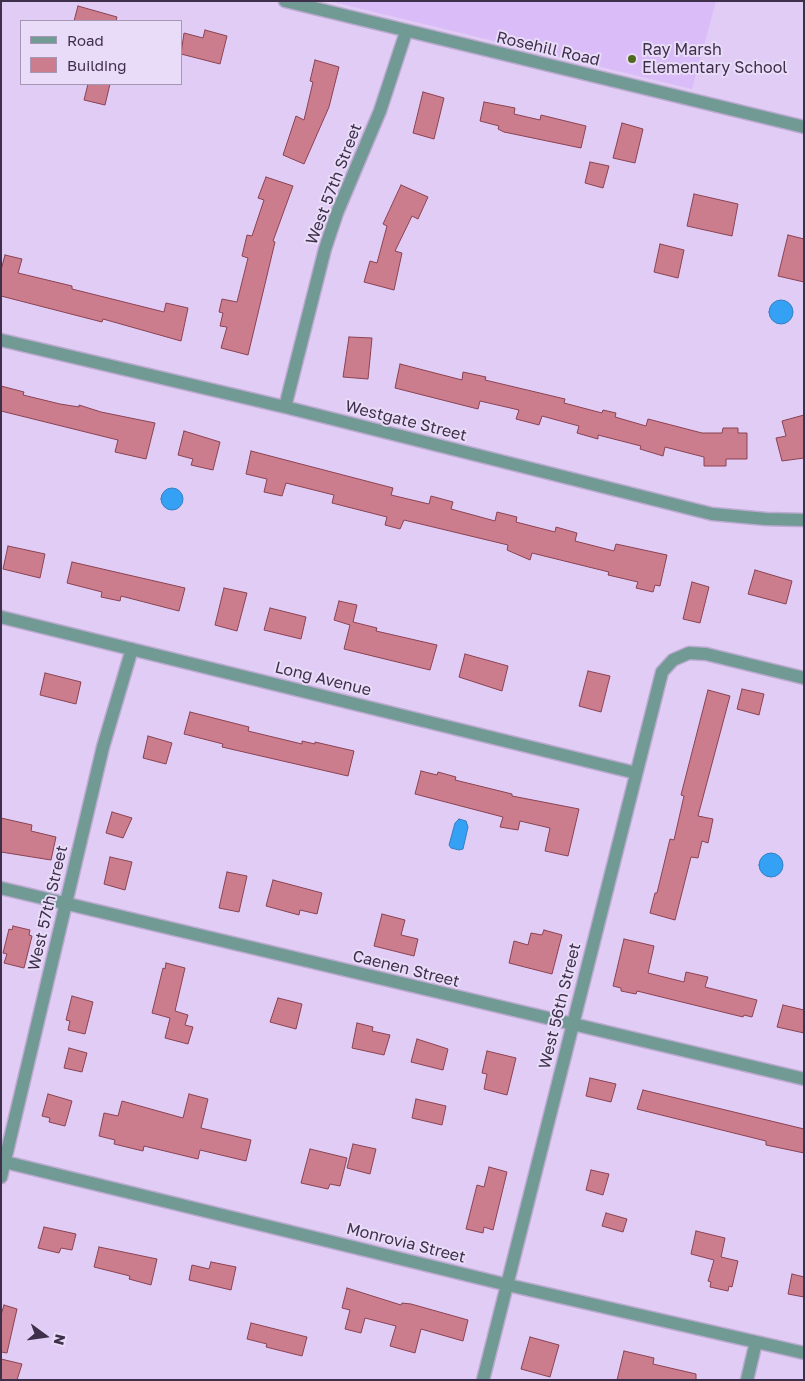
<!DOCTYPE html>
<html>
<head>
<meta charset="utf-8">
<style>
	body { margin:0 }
	#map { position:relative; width:805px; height:1381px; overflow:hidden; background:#e0ccf5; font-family:"Golos Text",sans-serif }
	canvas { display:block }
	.frame { position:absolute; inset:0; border:2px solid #3e304b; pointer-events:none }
	.legend { position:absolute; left:20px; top:20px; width:162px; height:65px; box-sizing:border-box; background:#e9dcf8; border:1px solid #a597b3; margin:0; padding:6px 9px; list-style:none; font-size:15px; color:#3e304b }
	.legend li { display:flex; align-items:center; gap:10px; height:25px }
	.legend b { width:25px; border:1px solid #a597b3 }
	.north { position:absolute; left:20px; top:1311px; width:50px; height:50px; -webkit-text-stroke:4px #e9dcf8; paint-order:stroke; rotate:104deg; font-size:14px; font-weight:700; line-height:20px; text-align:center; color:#3e304b }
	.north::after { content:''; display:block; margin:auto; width:18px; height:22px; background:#3e304b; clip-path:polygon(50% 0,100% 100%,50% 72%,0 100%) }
</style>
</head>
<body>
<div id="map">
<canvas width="805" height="1381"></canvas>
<div class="frame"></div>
<ul class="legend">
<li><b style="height:6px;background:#719a95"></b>Road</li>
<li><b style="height:14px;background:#cb7d8d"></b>Building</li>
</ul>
<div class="north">N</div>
</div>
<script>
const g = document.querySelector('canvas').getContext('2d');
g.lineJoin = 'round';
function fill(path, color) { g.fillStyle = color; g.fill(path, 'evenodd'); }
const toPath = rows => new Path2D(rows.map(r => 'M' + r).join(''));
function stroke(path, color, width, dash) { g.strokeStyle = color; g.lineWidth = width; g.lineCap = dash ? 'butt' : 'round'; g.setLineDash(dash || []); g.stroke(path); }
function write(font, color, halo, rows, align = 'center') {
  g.font = font + ' "Golos Text",sans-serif'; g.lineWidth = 4; g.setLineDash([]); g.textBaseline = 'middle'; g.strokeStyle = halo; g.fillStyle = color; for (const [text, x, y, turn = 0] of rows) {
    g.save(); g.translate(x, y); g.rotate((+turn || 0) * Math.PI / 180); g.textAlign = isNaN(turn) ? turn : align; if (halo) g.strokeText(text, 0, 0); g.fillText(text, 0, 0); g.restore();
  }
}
fill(toPath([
	[329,1,716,1,692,89]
]), '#d9bcf8');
const water = toPath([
	'769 312a12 12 0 1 1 24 0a12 12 0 1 1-24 0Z',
	'161 499a11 11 0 1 1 22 0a11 11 0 1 1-22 0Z',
	[459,819,466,821,468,827,463,849,459,850,451,848,449,845,455,823,459,819],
	'759 865a12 12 0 1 1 24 0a12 12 0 1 1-24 0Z'
]);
fill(water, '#35a1f4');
stroke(water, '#387fc1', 1);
const building = toPath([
	[78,6,117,17,116,21,74,21,78,6],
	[205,30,227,36,220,64,181,54,184,33,203,38,205,30],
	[315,60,339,67,329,107,304,164,283,155,296,116,304,120,313,82,310,81,315,60],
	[88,84,110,84,105,105,84,100,88,84],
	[423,92,444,98,434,139,413,133,423,92],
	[484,102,515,108,514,114,540,120,541,115,586,126,581,148,504,132,498,129,499,126,480,121,484,102],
	[622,123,643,129,635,163,613,158,622,123],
	[590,162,609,166,603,188,585,183,590,162],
	[266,177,293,186,273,241,275,242,248,355,221,348,227,327,220,326,223,313,219,312,222,299,237,302,248,258,242,256,247,235,252,236,264,200,258,198,266,177],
	[401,185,428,197,418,219,412,216,395,251,402,253,394,290,364,282,370,261,377,263,387,226,383,224,401,185],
	[694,194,738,204,732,236,687,226,694,194],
	[788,235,804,239,804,282,778,276,788,235],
	[660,244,684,250,678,278,654,272,660,244],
	[5,255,22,259,18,273,72,286,72,289,164,312,166,303,188,308,181,341,103,319,102,322,1,296,1,270,5,255],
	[349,337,372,338,368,379,343,377,349,337],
	[400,364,462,380,463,372,486,377,485,380,565,399,564,403,602,413,603,410,616,413,615,417,646,426,648,419,702,433,722,433,723,428,738,428,738,433,747,433,747,459,726,459,726,466,704,466,704,457,665,447,663,456,640,449,641,446,598,435,598,439,577,433,579,426,542,416,539,425,516,419,519,410,480,401,478,409,395,388,400,364],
	[1,386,24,392,23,395,60,404,79,407,79,405,101,412,155,423,146,459,115,452,118,440,1,411,1,386],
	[804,415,804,458,782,461,776,438,786,436,782,421,804,415],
	[184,431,220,442,213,470,191,465,193,459,178,455,184,431],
	[251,451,393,488,391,495,429,504,431,496,453,502,451,509,495,521,497,512,517,517,516,522,555,532,556,527,577,533,575,541,614,551,616,544,667,555,660,586,655,585,653,592,636,588,638,582,608,575,609,572,532,553,530,560,507,550,508,545,404,520,400,529,385,525,387,517,332,503,334,495,286,483,282,496,264,492,267,479,246,474,251,451],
	[8,546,45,554,40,578,3,569,8,546],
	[72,562,185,588,179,611,121,596,120,601,101,597,102,592,67,583,72,562],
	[755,570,792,581,786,604,748,594,755,570],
	[692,582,709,587,700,623,683,619,692,582],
	[224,588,247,593,237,631,215,625,224,588],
	[339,601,357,605,353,622,377,628,376,631,437,645,430,670,344,649,350,625,334,620,339,601],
	[270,608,306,617,301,639,264,630,270,608],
	[465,654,508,666,502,691,459,677,465,654],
	[588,671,610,676,601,712,579,706,588,671],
	[45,673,81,682,76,704,40,695,45,673],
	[742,689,764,694,759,715,737,709,742,689],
	[708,690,730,696,698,816,713,819,708,843,702,841,698,858,691,857,675,920,650,913,655,893,657,893,670,839,674,840,684,796,681,795,708,690],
	[190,712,249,727,248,731,302,744,302,741,315,744,315,742,354,751,348,776,222,747,223,744,184,734,190,712],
	[148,736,172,743,166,764,143,758,148,736],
	[421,771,437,775,438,772,456,777,455,780,512,794,512,796,579,809,568,856,545,851,550,828,520,821,518,830,500,827,503,817,415,794,421,771],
	[112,812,132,818,123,838,106,833,112,812],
	[1,818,32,825,31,831,56,837,51,860,1,852,1,818],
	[110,857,132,862,125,890,104,884,110,857],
	[227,872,247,876,239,912,219,908,227,872],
	[273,880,322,893,317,914,300,910,299,915,266,906,273,880],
	[382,914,405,920,401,935,418,939,414,956,374,946,382,914],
	[13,926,30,930,29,935,32,936,24,968,4,963,7,954,3,953,9,929,12,930,13,926],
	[544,930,562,935,552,974,509,963,514,941,528,945,531,933,542,935,544,930],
	[624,939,654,946,648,973,684,982,686,972,708,977,705,987,757,1000,752,1017,744,1015,743,1017,637,991,636,994,621,991,621,988,613,986,624,939],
	[166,963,185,968,175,1011,188,1015,185,1025,193,1027,188,1044,165,1038,170,1018,152,1013,163,968,165,969,166,963],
	[72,996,93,1002,85,1034,68,1030,70,1021,66,1020,72,996],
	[278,998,302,1004,296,1029,270,1022,278,998],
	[783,1005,804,1010,804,1033,777,1027,783,1005],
	[357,1023,373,1027,372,1031,390,1035,384,1055,352,1048,357,1023],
	[417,1039,448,1049,443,1070,411,1062,417,1039],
	[69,1048,87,1053,82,1072,64,1068,69,1048],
	[487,1051,516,1058,507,1095,484,1089,487,1074,482,1073,487,1051],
	[590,1078,616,1084,611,1102,586,1096,590,1078],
	[643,1090,804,1129,804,1153,766,1145,766,1141,637,1109,643,1090],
	[48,1094,72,1101,65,1126,49,1122,50,1118,42,1116,48,1094],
	[189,1094,208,1099,201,1128,251,1140,246,1161,200,1150,198,1159,144,1146,143,1151,114,1144,115,1140,99,1136,104,1113,118,1116,122,1101,183,1118,189,1094],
	[416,1099,446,1106,442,1125,412,1118,416,1099],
	[353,1144,376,1149,370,1174,347,1168,353,1144],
	[310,1149,347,1158,340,1186,330,1184,328,1189,301,1183,310,1149],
	[489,1167,507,1172,493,1230,484,1227,483,1233,466,1229,477,1185,484,1187,489,1167],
	[591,1170,609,1174,603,1195,586,1190,591,1170],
	[606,1213,627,1219,623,1232,602,1226,606,1213],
	[44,1227,76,1234,72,1250,61,1248,59,1253,38,1248,44,1227],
	[696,1231,725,1238,721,1257,738,1261,732,1287,729,1286,728,1291,710,1287,711,1282,708,1281,714,1260,691,1254,696,1231],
	[99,1247,157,1259,151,1285,129,1279,130,1276,94,1267,99,1247],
	[211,1262,236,1267,231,1290,189,1280,192,1265,209,1269,211,1262],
	[792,1274,804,1277,804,1297,788,1294,792,1274],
	[347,1288,401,1305,402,1303,411,1304,468,1320,463,1341,421,1329,415,1353,390,1346,396,1326,365,1318,361,1333,345,1329,350,1310,342,1308,347,1288],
	[4,1305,17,1309,7,1353,1,1352,1,1315,4,1305],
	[251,1323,307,1337,302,1356,266,1347,267,1344,247,1339,251,1323],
	[530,1337,559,1345,550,1377,521,1369,530,1337],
	[624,1351,654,1358,653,1364,696,1374,696,1380,617,1380,624,1351],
	[1,1359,22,1364,17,1380,1,1380,1,1359]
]);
fill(building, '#cb7d8d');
stroke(building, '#8a4253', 1);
const minor = toPath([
	[1,340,285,407,712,514,766,519,804,520],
	[285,407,325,249,337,213,380,111,406,32],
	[1,617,636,773],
	[1,888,804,1079],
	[1,1161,508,1285,804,1353],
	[1,1177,103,747,132,649],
	[483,1380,662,672,673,660,689,653,706,654,804,678],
	[747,1380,756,1342]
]);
const tertiary = toPath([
	[285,1,804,127]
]);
stroke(minor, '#bcaad0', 15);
stroke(tertiary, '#bcaad0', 15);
stroke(minor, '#719a95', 12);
stroke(tertiary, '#719a95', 12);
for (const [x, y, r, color] of [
	[632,59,5,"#4f6a1c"]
]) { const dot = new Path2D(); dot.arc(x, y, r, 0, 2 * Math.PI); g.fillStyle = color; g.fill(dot); stroke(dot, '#e9dcf8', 2); }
write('16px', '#3e304b', '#e9dcf8', [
	["Rosehill Road",548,49,13],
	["West 57th Street",334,184,-69],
	["Westgate Street",406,421,14],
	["Long Avenue",323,679,14],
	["West 57th Street",48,908,-77],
	["Caenen Street",406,969,14],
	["West 56th Street",560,1006,-76],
	["Monrovia Street",406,1243,14]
]);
write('16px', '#3e304b', '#e9dcf8', [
	["Ray Marsh",642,50],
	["Elementary School",642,68]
], 'left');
</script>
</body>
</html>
